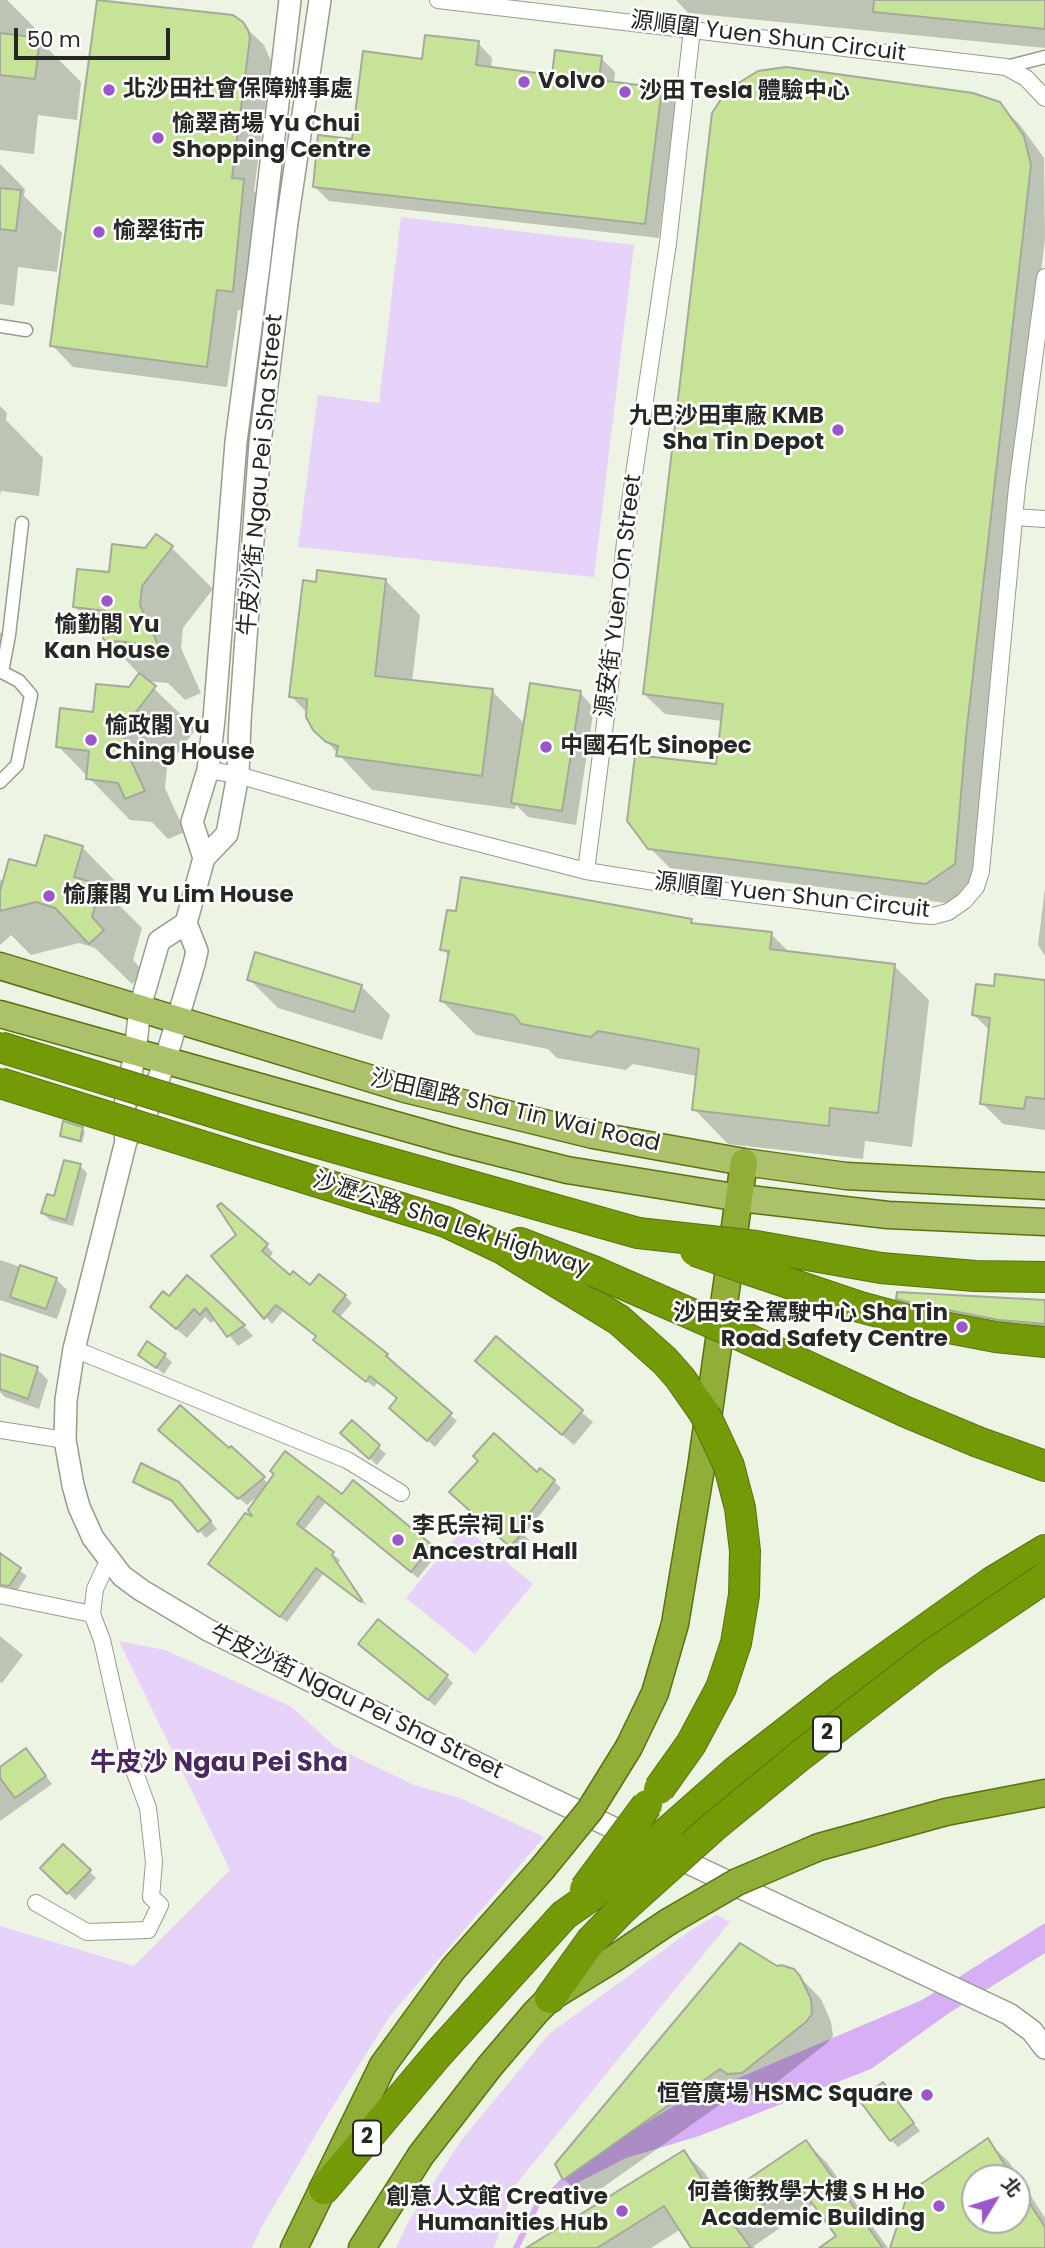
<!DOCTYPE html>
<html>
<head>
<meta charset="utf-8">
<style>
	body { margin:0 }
	#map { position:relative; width:1045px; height:2248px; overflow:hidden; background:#edf4e3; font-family:Poppins,"Noto Sans TC",sans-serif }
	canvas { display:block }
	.north { position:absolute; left:961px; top:2164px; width:70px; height:70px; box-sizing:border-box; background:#fff; border:2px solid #a8a9a7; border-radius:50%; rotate:52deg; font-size:19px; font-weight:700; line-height:28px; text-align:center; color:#262823 }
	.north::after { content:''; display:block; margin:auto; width:24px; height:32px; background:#9c56cb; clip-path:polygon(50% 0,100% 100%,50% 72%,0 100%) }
	.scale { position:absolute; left:14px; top:28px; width:156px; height:32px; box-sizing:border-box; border:4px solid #262823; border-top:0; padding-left:9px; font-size:21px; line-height:24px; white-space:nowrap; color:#262823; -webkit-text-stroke:5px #fff; paint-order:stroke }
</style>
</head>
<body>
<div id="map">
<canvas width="1045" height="2248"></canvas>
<div class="north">北</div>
<div class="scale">50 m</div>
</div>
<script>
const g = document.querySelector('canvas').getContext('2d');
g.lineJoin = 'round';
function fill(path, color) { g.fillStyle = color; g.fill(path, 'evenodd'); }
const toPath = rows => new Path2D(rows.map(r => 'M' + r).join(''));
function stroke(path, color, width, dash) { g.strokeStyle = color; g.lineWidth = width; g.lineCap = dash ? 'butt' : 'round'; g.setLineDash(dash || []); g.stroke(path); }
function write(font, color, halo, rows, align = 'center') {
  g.font = font + ' Poppins,"Noto Sans TC",sans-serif'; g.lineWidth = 5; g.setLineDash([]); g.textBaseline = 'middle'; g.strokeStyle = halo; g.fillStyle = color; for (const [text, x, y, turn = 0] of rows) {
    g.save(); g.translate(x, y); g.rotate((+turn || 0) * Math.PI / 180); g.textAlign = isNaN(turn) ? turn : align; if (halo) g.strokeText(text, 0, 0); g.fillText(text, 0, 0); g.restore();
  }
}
fill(toPath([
	[401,217,634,245,594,577,298,547,318,395,379,403],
	[464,1527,533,1584,475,1654,406,1598],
	[119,1641,165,1650,292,1707,335,1747,414,1785,460,1798,544,1837,390,2016,328,2114,261,2228,252,2248,0,2248,0,1926,134,1966,230,1870],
	[717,1915,730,1922,513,2188,494,2248,396,2248,407,2224,460,2142,549,2034,691,1930]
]), '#e7d2fa');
fill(toPath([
	[1045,1923,1045,1953,949,2013,871,2069,699,2136,626,2158,538,2203,571,2168,677,2104,922,2000]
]), '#d6aff5');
fill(toPath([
	[0,0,7,0,44,37,43,44,81,82,77,120,38,115,34,154,0,150],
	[676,0,1045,0,1045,48,688,13],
	[242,24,264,45,271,61,254,191,264,202,253,312,238,310,227,387,73,367,52,345],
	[478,43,492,58,491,69,553,77,601,58,615,72,614,83,661,89,676,104,659,238,329,201,314,186,424,61],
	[999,104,1020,125,1044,158,1045,238,985,758,974,884,947,903,670,868,650,848,718,765,723,721,665,714,644,694],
	[0,164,25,189,24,196,62,233,57,272,18,267,14,306,0,304],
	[0,406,7,413,6,420,43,458,39,496,1,491,0,496],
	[172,548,213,589,183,628,181,648,201,693,185,700,168,683,146,681,196,729,167,767,165,788,185,832,168,839,152,822,130,820,58,746,94,714,130,689,140,675,75,607,111,574,146,550],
	[386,581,420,615,412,682,492,691,525,724,580,693,594,708,576,825,528,817,516,805,515,809,372,790,315,729,308,714,291,696],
	[0,632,5,637,0,675],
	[82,847,123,889,119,905,142,928,133,960,144,972,132,984,95,948,79,943,31,955,11,935,0,945,0,879,4,883],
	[1045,888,1045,956,1038,945],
	[691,921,696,925,771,934,790,953,894,966,929,1000,912,1147,865,1141,863,1159,728,1144,694,1109,697,1076,633,1064,626,1070,557,1058,548,1049,476,1035,442,1001,450,957,442,949],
	[249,979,361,986,390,1015,382,1040,278,1008],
	[1045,982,1045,1130,1003,1124,982,1103,990,1031,974,1015,996,988],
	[82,1129,85,1132,82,1143,65,1138,62,1135],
	[80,1166,87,1173,73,1226,50,1220,43,1213],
	[267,1246,273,1253,268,1259,290,1277,311,1287,345,1296,352,1303,339,1318,387,1355,393,1362,392,1364,457,1421,435,1447,398,1415,399,1399,378,1382,374,1387,322,1347,318,1337,283,1311,272,1324,213,1256],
	[0,1260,56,1279,67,1290,57,1319,0,1300],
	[188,1277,244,1326,253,1336,238,1346,216,1319,211,1323,205,1317,187,1338,162,1317,169,1299],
	[898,1298,1045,1302,1045,1327,920,1306,901,1301],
	[497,1339,593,1422,574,1445,488,1372],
	[0,1352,6,1358,37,1369,48,1380,39,1409,5,1397,0,1392],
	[140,1355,165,1356,172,1362,164,1374],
	[180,1407,269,1484,342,1497,353,1483,438,1553,418,1578,326,1502,303,1531,340,1560,338,1563,367,1606,323,1574,287,1622,217,1570,257,1521,261,1493,247,1505,168,1436],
	[352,1423,386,1454,377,1465,349,1440],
	[537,1475,554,1481,561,1488,524,1535,529,1540,518,1552,459,1499],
	[135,1481,186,1491,217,1529,206,1538,178,1505,142,1488],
	[0,1555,27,1576,16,1592,0,1581],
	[0,1636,23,1655,2,1683,0,1682],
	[367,1651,446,1676,453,1683,435,1706],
	[26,1750,52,1784,0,1821,0,1769],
	[63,1846,96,1878,75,1900,42,1868],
	[777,1968,793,1970,821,1999,831,2022,833,2036,827,2043,763,2093,750,2095,742,2089,585,2200,564,2179],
	[889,2091,920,2131,898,2147,891,2140],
	[987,2141,1009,2162,1045,2218,1045,2248,892,2248],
	[975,2178,1017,2178,1017,2220,975,2220],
	[806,2142,827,2163,888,2248,822,2248,838,2237,814,2204,754,2246,755,2248,694,2248,681,2229,651,2248,546,2248,684,2152,705,2173,721,2199]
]), '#0003');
stroke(toPath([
	[516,2248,538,2203,544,2199]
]), '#d6aff5', 6);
const building = toPath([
	[97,0,233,15,243,22,248,30,250,38,232,178,244,179,233,292,217,290,207,367,50,346,97,0],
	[874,0,1045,0,1045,29,873,12,874,0],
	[0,33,40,38,35,79,0,75,0,33],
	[425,35,479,41,476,65,552,75,555,50,602,56,599,80,662,88,645,224,313,187,318,135,352,139,363,51,422,59,425,35],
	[786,67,973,93,1000,102,1024,136,1031,165,966,736,955,864,926,884,648,849,627,821,635,755,716,764,723,704,643,694,712,113,727,90,758,71,786,67],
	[0,188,21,190,16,231,0,229,0,188],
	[156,534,173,546,142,586,140,605,161,651,142,659,135,643,103,640,106,611,73,607,77,569,109,572,112,544,145,548,156,534],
	[317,570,386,579,375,676,493,689,482,776,336,756,338,746,326,742,313,730,306,717,307,699,289,697,303,580,316,582,317,570],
	[139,673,156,686,126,725,124,745,145,791,125,799,118,783,86,779,89,751,56,747,60,708,93,712,96,684,129,687,139,673],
	[530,683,581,691,562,811,511,803,530,683],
	[45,835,83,846,74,877,101,885,92,917,104,930,89,944,55,908,36,902,0,911,0,891,9,859,36,866,45,835],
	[461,877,692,919,691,923,772,932,770,949,895,964,878,1113,830,1108,829,1126,692,1110,699,1049,598,1031,591,1037,521,1024,514,1015,440,1001,449,951,440,950,447,910,456,911,461,877],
	[255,952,362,985,354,1012,247,980,255,952],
	[995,974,1045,980,1045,1099,1026,1097,1024,1109,980,1104,990,1018,972,1015,976,984,994,986,995,974],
	[63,1121,83,1127,80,1141,60,1136,63,1121],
	[64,1160,81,1164,66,1220,41,1213,47,1194,54,1196,64,1160],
	[221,1203,268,1244,262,1251,290,1275,293,1271,310,1285,319,1274,346,1295,333,1311,388,1354,386,1356,452,1413,427,1441,389,1408,397,1398,370,1376,366,1382,313,1340,316,1336,276,1305,264,1319,211,1256,236,1235,217,1206,221,1203],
	[20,1265,57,1278,46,1309,10,1297,20,1265],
	[187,1275,206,1291,245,1325,227,1337,206,1308,200,1315,194,1309,176,1329,150,1307,163,1291,169,1296,187,1275],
	[897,1292,1045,1300,1045,1324,999,1320,916,1304,896,1299,897,1292],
	[496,1336,583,1410,562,1435,475,1361,496,1336],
	[147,1341,166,1354,156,1368,138,1355,147,1341],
	[0,1354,38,1367,28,1399,0,1389,0,1354],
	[180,1405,229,1448,231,1446,265,1477,238,1499,158,1430,180,1405],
	[352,1420,380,1445,369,1459,340,1433,352,1420],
	[494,1433,537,1472,540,1468,555,1480,518,1528,523,1532,510,1547,449,1492,478,1461,473,1456,494,1433],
	[285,1451,342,1494,353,1480,432,1545,411,1572,318,1496,297,1524,334,1552,332,1555,362,1600,361,1602,316,1568,280,1617,208,1564,245,1513,252,1516,248,1510,274,1474,270,1471,285,1451],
	[141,1463,179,1482,211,1521,198,1532,171,1500,133,1482,141,1463],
	[0,1553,21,1568,9,1586,0,1585,0,1553],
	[378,1619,448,1675,428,1700,358,1644,378,1619],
	[26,1748,46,1776,15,1798,0,1778,0,1767,26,1748],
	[63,1844,91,1870,67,1894,40,1868,63,1844],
	[740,1943,777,1966,781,1965,794,1969,800,1976,811,1999,812,2014,806,2022,742,2073,727,2074,720,2069,563,2180,555,2164,740,1943],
	[883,2082,914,2123,890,2141,859,2100,883,2082],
	[988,2138,1013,2178,975,2178,975,2220,1017,2220,1017,2184,1045,2227,1045,2248,890,2248,908,2193,988,2138],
	[806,2140,883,2248,819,2248,836,2236,796,2181,734,2225,751,2248,691,2248,664,2206,597,2248,526,2248,684,2150,716,2201,806,2140]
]);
fill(building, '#c7e397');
stroke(building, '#a4aa9b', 2);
const pedestrian = toPath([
	[1006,67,1045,57],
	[0,326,26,330],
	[0,782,17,765,31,695,19,681,2,672,9,635,22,523]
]);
const minor = toPath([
	[438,0,1006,67,1026,78,1045,98],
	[1015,517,1045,519],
	[208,770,238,775,443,834,586,871,661,883,918,915,933,916,948,912,964,901,976,887,981,871,1017,487,1045,277],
	[586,871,612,669,627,522,668,243,692,29],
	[74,1349,347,1460,401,1493],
	[0,1430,65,1440],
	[0,1595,92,1614],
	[36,1903,87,1932,148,1930,160,1905,151,1897,154,1862,148,1808,127,1751,102,1640,92,1614,95,1589,109,1559]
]);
const tertiary = toPath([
	[204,858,192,822,208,770,214,719,236,442,259,266,290,0],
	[186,923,159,941,140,1007,135,1053,123,1115,126,1141,74,1349,66,1400,65,1440,73,1485,79,1507,93,1538,122,1576,141,1590,208,1630,495,1772,637,1839],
	[132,1134,143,1122,165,1061,194,964,197,951,186,923,204,858,227,834,238,775,240,721,260,443,287,222,320,0],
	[667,1853,1009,2014,1032,2031,1045,2048]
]);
const primary = toPath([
	[0,966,405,1089,593,1135,744,1162,846,1176,1045,1186],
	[0,1014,456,1142,567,1170,740,1198,888,1215,1045,1222]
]);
const trunk = toPath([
	[629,1747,655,1693,675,1624,701,1468,744,1162],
	[819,1847,946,1812,1045,1793],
	[294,2248,383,2065,453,1969,542,1869],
	[362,2248,421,2155,490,2066,536,2012,550,1998,612,1960,668,1922]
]);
const motorway = toPath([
	[255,1125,638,1233],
	[446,1222,503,1249,619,1320,665,1361,680,1378,705,1414],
	[520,1243,593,1271],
	[756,1246,881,1268,975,1276,1045,1277],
	[747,1269,860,1307,912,1321,996,1337,1045,1342],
	[978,1442,1045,1466],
	[667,1832,735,1772,842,1689,992,1582,1045,1550],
	[550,1998,591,1941,623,1908],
	[324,2189,438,2054,564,1915,594,1894]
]);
stroke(pedestrian, '#979d8e', 15);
stroke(minor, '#979d8e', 18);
stroke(tertiary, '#979d8e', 24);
stroke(primary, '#597211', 29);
stroke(trunk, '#597211', 29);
stroke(motorway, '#597211', 32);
stroke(pedestrian, '#fff', 12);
stroke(minor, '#fff', 16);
stroke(tertiary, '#fff', 21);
stroke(primary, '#acc26a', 26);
stroke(trunk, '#90ae38', 26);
stroke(motorway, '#759a07', 30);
const trunkBridge = toPath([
	[542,1869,590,1810,629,1747],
	[668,1922,737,1882,819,1847]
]);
const motorwayBridge = toPath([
	[0,1047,255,1125],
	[0,1083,446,1222],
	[638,1233,756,1246],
	[695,1251,747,1269],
	[593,1271,733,1332,906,1412,978,1442],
	[659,1789,691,1744,721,1688,736,1643,744,1595,745,1551,740,1508,729,1466,705,1414],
	[585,1889,647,1805],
	[600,1889,667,1832],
	[623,1908,712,1828,801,1755,928,1657,1045,1578]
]);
stroke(trunkBridge, '#597211', 29, []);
stroke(motorwayBridge, '#597211', 32, []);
stroke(trunkBridge, '#90ae38', 26);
stroke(motorwayBridge, '#759a07', 30);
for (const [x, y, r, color] of [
	[524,82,7,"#9c56cb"],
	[109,90,7,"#9c56cb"],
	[625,92,7,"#9c56cb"],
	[158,138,7,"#9c56cb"],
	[99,232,7,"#9c56cb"],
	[838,430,7,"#9c56cb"],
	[107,601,7,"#9c56cb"],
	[91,740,7,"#9c56cb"],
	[546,747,7,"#9c56cb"],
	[49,896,7,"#9c56cb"],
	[962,1327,7,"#9c56cb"],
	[398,1540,7,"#9c56cb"],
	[927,2095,7,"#9c56cb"],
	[939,2206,7,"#9c56cb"],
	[622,2211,7,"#9c56cb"]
]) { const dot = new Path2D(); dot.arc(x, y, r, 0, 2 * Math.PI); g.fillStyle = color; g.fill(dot); stroke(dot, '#fff', 2.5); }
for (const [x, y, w] of [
	[827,1734,28],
	[367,2138,28]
]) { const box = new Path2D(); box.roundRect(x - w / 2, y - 17.5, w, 35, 5); g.fillStyle = '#fff'; g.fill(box); stroke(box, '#262823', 2); }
write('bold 21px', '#262823', null, [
	["2",827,1734],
	["2",367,2138]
]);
write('23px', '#262823', '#fff', [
	["源順圍 Yuen Shun Circuit",768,38,7],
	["牛皮沙街 Ngau Pei Sha Street",262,475,-85],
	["源安街 Yuen On Street",620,596,-83],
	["源順圍 Yuen Shun Circuit",792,897,6],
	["沙田圍路 Sha Tin Wai Road",515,1112,13],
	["沙瀝公路 Sha Lek Highway",451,1225,18],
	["牛皮沙街 Ngau Pei Sha Street",356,1703,26]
]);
write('bold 23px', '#262823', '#fff', [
	["Volvo",538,82],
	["北沙田社會保障辦事處",123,90],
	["沙田 Tesla 體驗中心",639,92],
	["愉翠商場 Yu Chui",172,125],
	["Shopping Centre",172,151],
	["愉翠街市",113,232],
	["九巴沙田車廠 KMB",824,417,"right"],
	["Sha Tin Depot",824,443,"right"],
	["愉勤閣 Yu",107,626,"center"],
	["Kan House",107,652,"center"],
	["愉政閣 Yu",105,727],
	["Ching House",105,753],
	["中國石化 Sinopec",560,747],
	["愉廉閣 Yu Lim House",63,896],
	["沙田安全駕駛中心 Sha Tin",948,1314,"right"],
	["Road Safety Centre",948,1340,"right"],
	["李氏宗祠 Li's",412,1527],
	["Ancestral Hall",412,1553],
	["恒管廣場 HSMC Square",913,2095,"right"],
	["何善衡教學大樓 S H Ho",925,2193,"right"],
	["Academic Building",925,2219,"right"],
	["創意人文館 Creative",608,2198,"right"],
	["Humanities Hub",608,2224,"right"]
], 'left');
write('bold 26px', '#4a2961', '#fff', [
	["牛皮沙 Ngau Pei Sha",219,1764]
]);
</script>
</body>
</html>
